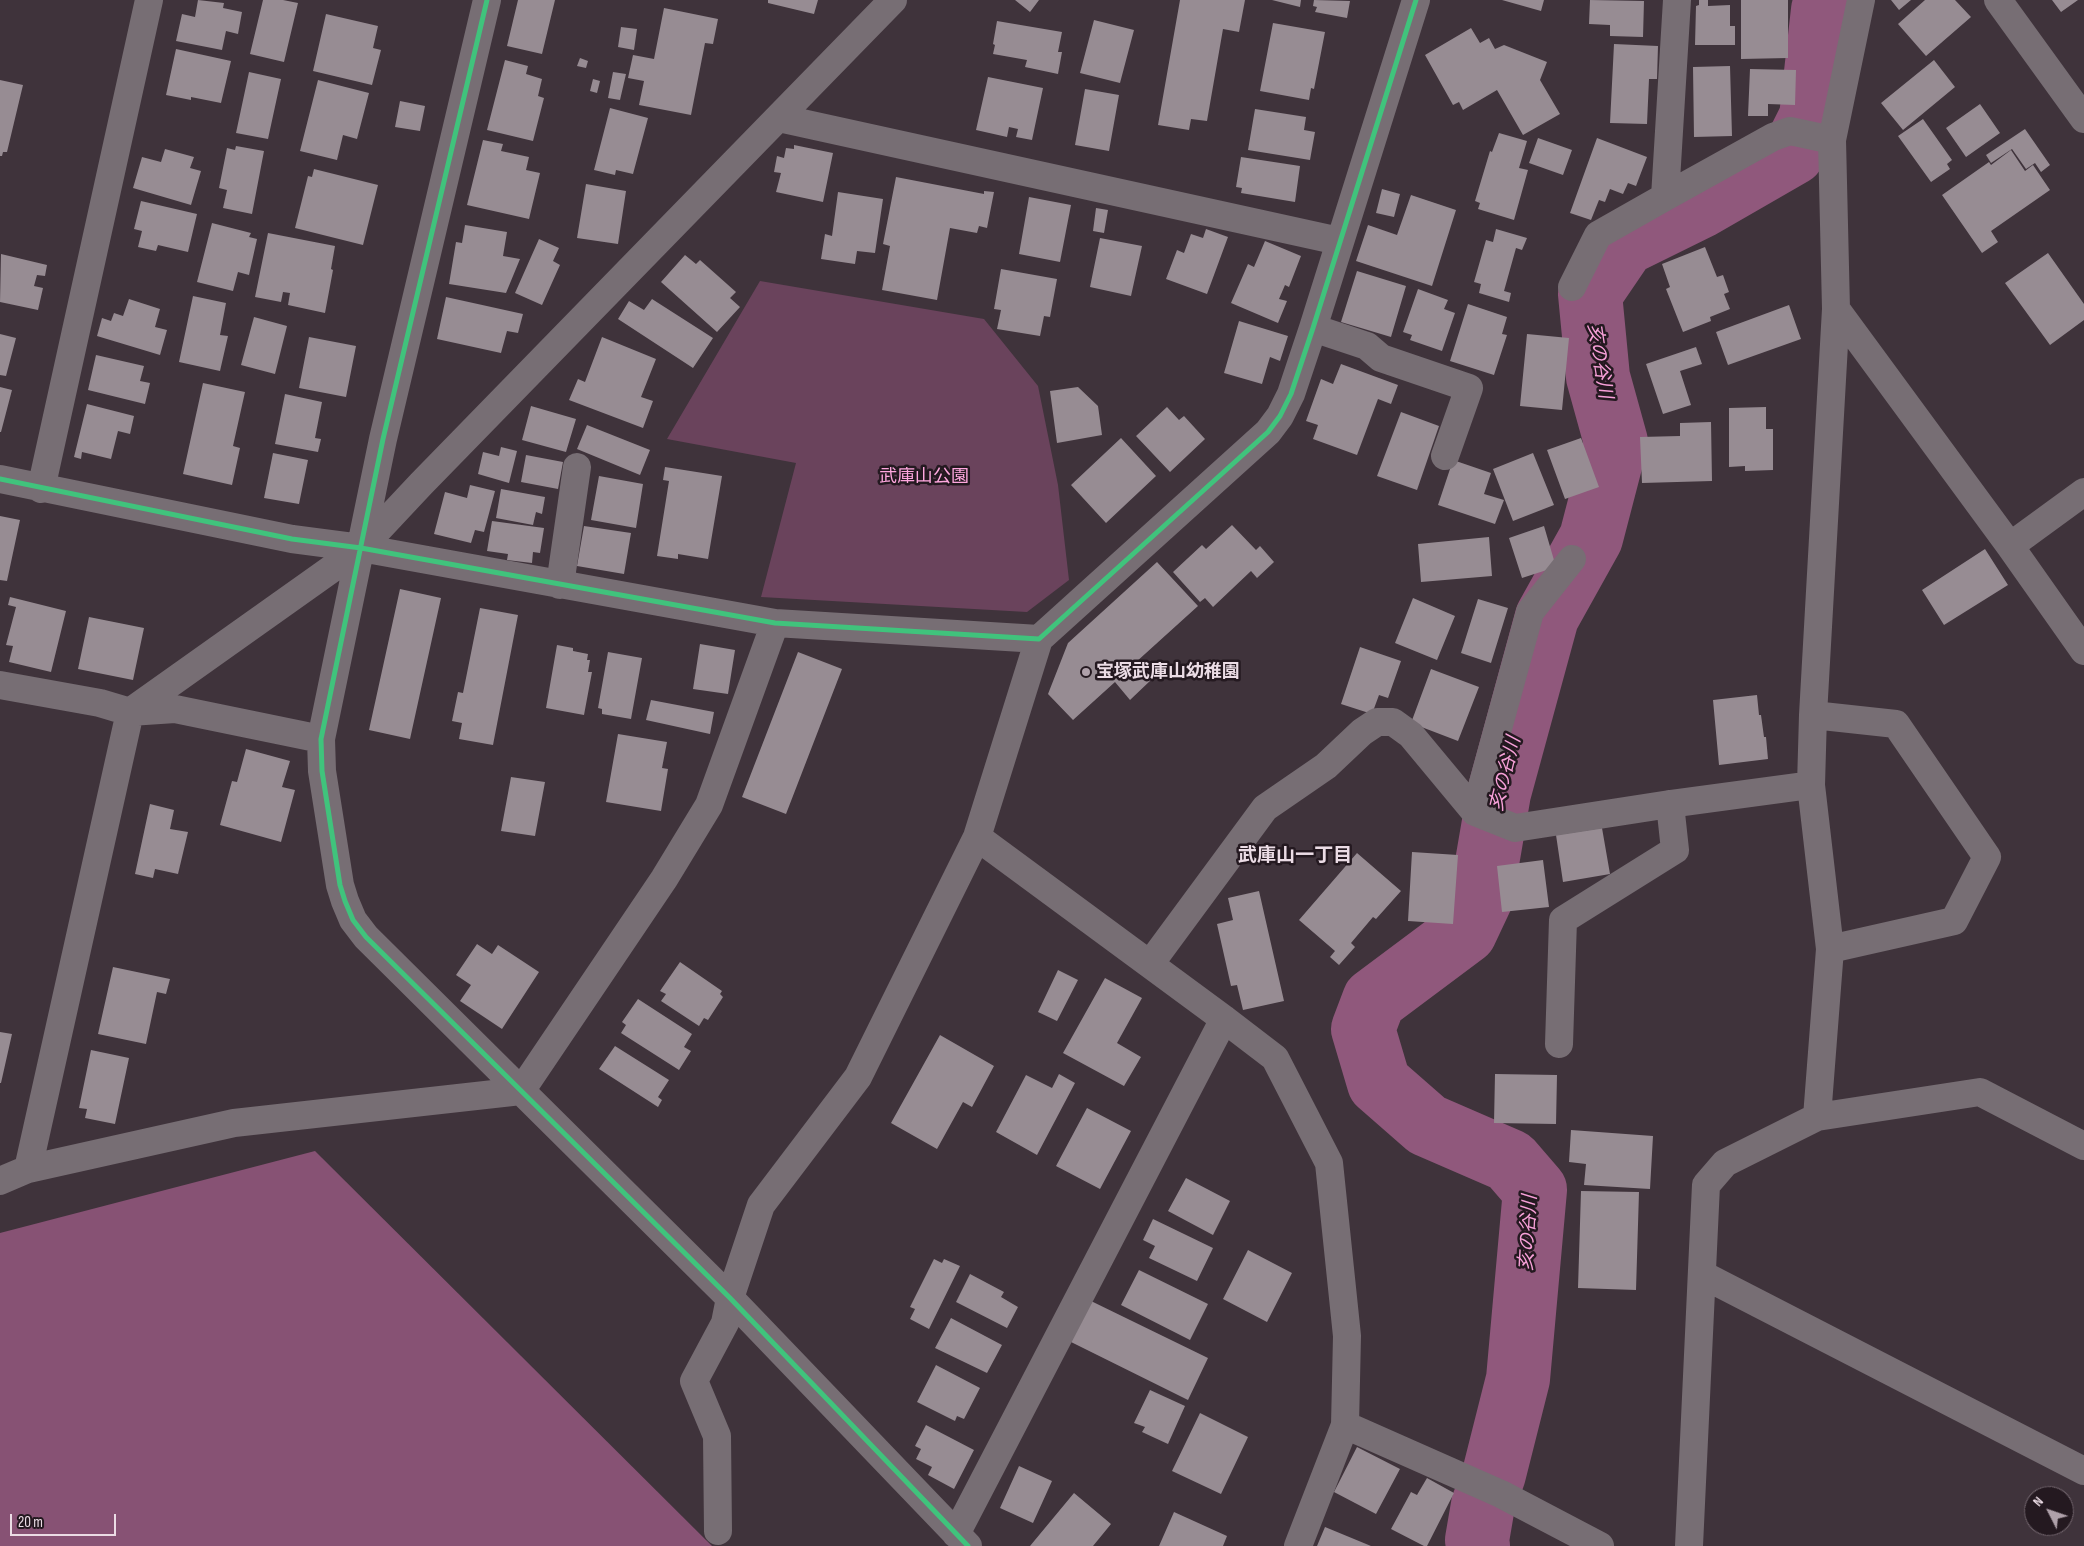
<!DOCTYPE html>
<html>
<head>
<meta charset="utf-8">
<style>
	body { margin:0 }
	#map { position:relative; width:2084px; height:1546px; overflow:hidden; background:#3f333b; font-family:"Sofia Sans Condensed",sans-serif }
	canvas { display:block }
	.north { position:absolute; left:2024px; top:1486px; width:50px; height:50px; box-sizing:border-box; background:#241920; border:1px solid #74676f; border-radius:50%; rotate:311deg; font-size:14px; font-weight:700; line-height:20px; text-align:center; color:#ebdce5 }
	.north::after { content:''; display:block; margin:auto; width:18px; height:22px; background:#afa1aa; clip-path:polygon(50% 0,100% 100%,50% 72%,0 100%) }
	.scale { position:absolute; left:10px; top:1514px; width:106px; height:22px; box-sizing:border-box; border:2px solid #ebdce5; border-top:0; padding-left:6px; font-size:15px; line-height:18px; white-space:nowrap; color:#ebdce5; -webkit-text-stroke:4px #241920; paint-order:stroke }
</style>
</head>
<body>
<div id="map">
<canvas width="2084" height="1546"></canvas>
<div class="north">N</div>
<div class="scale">20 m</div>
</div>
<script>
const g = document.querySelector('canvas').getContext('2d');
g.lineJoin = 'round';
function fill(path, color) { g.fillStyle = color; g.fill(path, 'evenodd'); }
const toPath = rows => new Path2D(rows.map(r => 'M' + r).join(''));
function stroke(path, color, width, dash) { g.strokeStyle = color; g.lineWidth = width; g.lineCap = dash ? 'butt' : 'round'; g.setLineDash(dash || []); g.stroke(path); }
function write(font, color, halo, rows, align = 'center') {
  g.font = font + ' "Sofia Sans Condensed","Noto Sans JP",sans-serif'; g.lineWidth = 5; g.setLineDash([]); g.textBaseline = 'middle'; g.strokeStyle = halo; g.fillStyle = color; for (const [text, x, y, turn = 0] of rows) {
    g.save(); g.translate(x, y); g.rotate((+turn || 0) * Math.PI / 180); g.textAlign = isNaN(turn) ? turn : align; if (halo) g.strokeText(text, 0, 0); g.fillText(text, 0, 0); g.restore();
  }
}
fill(toPath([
	[760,281,984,319,1038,386,1058,485,1069,580,1027,612,761,597,796,463,667,439]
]), '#6a435c');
fill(toPath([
	[315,1151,712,1546,0,1546,0,1233]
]), '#875274');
stroke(toPath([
	[1478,1546,1477,1540,1483,1505,1494,1474,1518,1379,1535,1190,1510,1161,1427,1125,1379,1083,1363,1029,1374,1000,1465,932,1481,898,1499,793,1547,617,1591,538,1616,442,1598,377,1590,294,1624,244,1701,206,1793,153,1811,117,1823,10,1835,0]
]), '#90587c', 64);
fill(toPath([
	[198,0,224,3,223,8,242,12,238,34,226,31,222,50,176,41,182,14,195,17],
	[263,0,283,0,298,3,284,62,250,54],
	[518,0,555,0,542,54,507,46],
	[768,0,818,0,814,14,768,3],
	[1015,0,1039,0,1030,12],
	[1180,0,1245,0,1239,32,1223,29,1207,121,1191,119,1189,130,1158,125],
	[1272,0,1301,0,1300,7],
	[1314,0,1350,1,1347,18,1315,12,1317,7,1313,6],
	[1502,0,1544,0,1541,11],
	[1590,0,1644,1,1643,37,1610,36,1610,25,1589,24],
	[1699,0,1708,0,1708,6,1730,5,1730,26,1735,26,1735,45,1695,45,1696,6,1699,5],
	[1741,0,1788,0,1788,58,1741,59],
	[1891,0,1911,0,1899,10],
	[1925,0,1955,0,1971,17,1926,56,1898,24],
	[2052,0,2078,0,2061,12],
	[664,8,718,19,713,44,705,43,691,115,639,105,644,81,628,78,633,55,654,59],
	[326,14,378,26,373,48,381,50,372,85,313,71],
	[1094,20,1134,30,1120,83,1080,73],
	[997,21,1062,32,1058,52,1062,52,1058,74,1025,67,1027,60,993,54,995,45,993,44],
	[1273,23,1325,32,1314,89,1311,88,1309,100,1260,91],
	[621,27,637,29,634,50,618,47],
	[1471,28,1480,43,1489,38,1495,49,1504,45,1547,62,1540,80,1560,114,1523,135,1497,90,1463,110,1459,102,1453,105,1425,55],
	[1614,44,1658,46,1657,79,1649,79,1647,124,1610,123],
	[176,49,231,61,221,103,191,97,191,100,166,95],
	[580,58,588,61,586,68,577,66],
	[505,60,528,66,526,74,542,79,538,96,544,98,533,141,487,130],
	[1934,60,1955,87,1903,130,1881,103],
	[1730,66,1732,136,1694,137,1693,67],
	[1750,69,1796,70,1795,105,1768,104,1768,116,1748,116],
	[249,72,281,79,268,139,236,133],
	[613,72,626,74,620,100,608,98],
	[988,77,1043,88,1032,140,1016,137,1018,129,1009,127,1007,137,976,130],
	[593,79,600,81,597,93,590,91],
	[0,80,23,85,7,152,3,152,2,156,0,156],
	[318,80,369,93,357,139,343,135,337,160,300,151],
	[1085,89,1119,95,1109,151,1075,145],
	[400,101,425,106,420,131,395,127],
	[1980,104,2000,133,1966,157,1946,128],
	[610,108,648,118,633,174,616,170,615,175,594,170],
	[1255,109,1306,117,1304,130,1315,132,1310,160,1248,150],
	[1923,119,1952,160,1947,164,1950,169,1931,182,1898,136],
	[2025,129,2050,165,2041,172,2035,163,2026,169,2012,149,1991,163,1986,155],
	[1499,133,1527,141,1519,168,1528,170,1514,220,1478,209,1480,203,1475,201,1490,151,1492,152],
	[1538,138,1572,150,1563,175,1529,163],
	[1597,138,1647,157,1636,186,1628,183,1623,194,1610,189,1605,202,1599,200,1591,220,1570,213],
	[483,140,503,144,501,151,529,157,526,170,540,173,529,219,467,205],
	[794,145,833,153,823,202,776,192,781,173,774,172,777,156,784,158,786,148,794,149],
	[236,146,264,151,252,214,223,208,227,190,219,188,227,148,235,150],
	[165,149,194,157,190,168,201,171,191,205,133,188,142,157,161,162],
	[2011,150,2025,171,2033,165,2050,190,1991,231,1998,242,1982,253,1942,195,1989,162,1991,165],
	[1241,157,1300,166,1295,202,1241,193,1242,188,1236,187],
	[314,169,378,185,363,245,295,228,308,176,312,177],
	[896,177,984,194,984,191,994,192,987,228,979,226,977,233,950,228,937,300,882,290,890,246,883,244],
	[586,184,626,191,618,244,577,238],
	[1382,189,1400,194,1394,217,1376,213],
	[838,192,883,199,875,253,857,251,855,264,821,259,825,234,832,236],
	[1411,195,1456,210,1432,286,1356,261,1368,225,1397,235],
	[1029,197,1071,205,1060,262,1019,254],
	[141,201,197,214,188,252,158,245,156,251,138,247,142,231,134,229],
	[1096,208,1108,210,1104,233,1093,231],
	[212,223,251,233,249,237,257,239,249,275,238,272,233,291,197,282],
	[465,225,507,232,503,256,520,259,506,293,449,284,456,242,462,243],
	[1206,229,1228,237,1207,294,1166,279,1177,250,1184,253,1191,234,1203,238],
	[1496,229,1527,238,1522,250,1516,248,1504,291,1511,293,1509,302,1479,293,1481,284,1474,282,1486,240,1493,242],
	[268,233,335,246,331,269,333,270,325,313,288,305,290,293,283,292,281,302,255,297],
	[1100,238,1142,246,1131,296,1090,287],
	[539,239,559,248,553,261,560,265,542,305,515,293],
	[1265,241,1301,256,1289,287,1285,285,1279,299,1287,301,1278,323,1231,303,1248,264,1254,267],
	[1705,247,1717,277,1723,275,1729,292,1724,294,1730,309,1710,317,1711,321,1683,332,1666,289,1670,287,1662,264],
	[2048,253,2084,304,2084,320,2050,345,2005,283],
	[1,254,47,265,45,276,37,275,34,286,43,288,38,310,0,302],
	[685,255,696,264,700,260,736,292,730,298,740,307,717,332,661,282],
	[1001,269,1057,279,1050,317,1044,316,1040,336,997,329,1001,310,994,309],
	[1357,271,1406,286,1391,337,1341,322],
	[1418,289,1448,300,1444,309,1455,313,1442,351,1410,340,1412,335,1403,332],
	[193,296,226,303,220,335,228,336,220,371,179,362],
	[446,297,523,314,518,333,507,331,501,353,437,339],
	[129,299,160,309,155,327,167,330,160,355,97,336,102,318,111,321,114,313,123,316],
	[652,299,713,338,693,368,618,319,629,301,644,310],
	[1468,304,1507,317,1502,334,1507,335,1494,375,1450,361],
	[1789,305,1801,339,1728,365,1716,332],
	[254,317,287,326,275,374,241,365],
	[1239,321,1288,336,1280,361,1270,357,1262,384,1224,373],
	[0,334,16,338,6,376,0,375],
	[1527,334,1569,338,1562,410,1520,406],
	[309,337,356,346,346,397,299,388],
	[602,337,656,359,641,397,653,401,643,428,569,400,578,379,585,382],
	[1696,347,1702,364,1680,371,1691,405,1663,414,1646,364],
	[96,355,144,366,140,381,150,383,145,404,88,390],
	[1341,364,1398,385,1391,404,1378,399,1357,455,1313,439,1318,425,1306,421,1321,379,1333,384],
	[203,383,245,392,233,446,240,448,232,485,183,474],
	[0,387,12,390,1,432,0,432],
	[1078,387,1098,406,1102,435,1057,443,1050,391],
	[285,394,322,402,315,438,321,439,318,452,275,444],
	[87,404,134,416,130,434,118,431,111,459,82,452,81,459,74,457],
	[531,406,576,419,566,452,522,440],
	[1167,407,1179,420,1184,416,1205,439,1170,472,1136,436],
	[1766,407,1766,429,1773,429,1773,470,1745,471,1745,466,1729,467,1729,408],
	[1401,412,1439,426,1417,490,1377,476],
	[1711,422,1712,481,1642,483,1640,437,1680,436,1680,423],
	[587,425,650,450,640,475,577,449],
	[1121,438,1156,476,1106,523,1071,485],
	[1581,438,1599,487,1565,499,1547,450],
	[501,447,517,451,509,483,478,474,483,452,499,456],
	[273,453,308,460,299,504,264,498],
	[1533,453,1554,505,1513,521,1493,469],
	[526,455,563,462,558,489,521,482],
	[1453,460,1491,473,1484,494,1504,500,1495,524,1438,505],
	[665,467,722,476,708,559,678,554,678,559,657,556,669,481,663,480],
	[599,476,643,484,636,528,591,520],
	[470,485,495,491,484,532,475,530,471,543,434,534,445,492,467,498],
	[501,489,545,497,542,514,536,512,533,525,496,518],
	[0,516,20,520,7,581,0,580],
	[492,521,544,528,540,553,533,552,532,563,507,560,508,554,487,551],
	[1232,525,1256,550,1260,546,1274,562,1257,578,1251,571,1213,607,1205,598,1200,602,1173,572,1202,545,1206,549],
	[584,526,631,533,624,574,577,566],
	[1544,526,1556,567,1522,578,1509,538],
	[1489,537,1492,576,1421,582,1418,544],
	[1985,549,2008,585,1944,625,1922,590],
	[1157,562,1198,606,1135,663,1151,680,1130,700,1115,682,1073,720,1048,694,1068,643],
	[400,589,441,598,410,739,369,730],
	[10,597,66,611,51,672,9,662,13,646,6,645,16,607,8,605],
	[1413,598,1455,616,1437,660,1395,643],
	[1478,599,1508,608,1491,663,1461,653],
	[480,608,518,615,493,745,459,739,462,723,452,721,458,692,463,693],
	[89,617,144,628,133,680,78,669],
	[700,644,735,650,728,694,693,689],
	[557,645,573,648,573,651,588,654,587,660,590,660,588,672,592,672,584,715,546,708],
	[1360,647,1401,661,1388,698,1379,695,1372,714,1341,704],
	[608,652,642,658,631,719,602,714,602,709,598,708],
	[798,652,842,669,786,814,742,797],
	[1431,669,1479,687,1458,741,1411,723],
	[1757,695,1759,715,1761,715,1764,737,1766,737,1768,759,1719,765,1713,700],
	[651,700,714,712,710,734,646,720],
	[618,734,667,742,662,768,668,769,661,811,606,802],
	[246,749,290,761,282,787,295,790,281,842,220,825,232,781,237,782],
	[511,777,545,782,535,836,501,831],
	[150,804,174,810,170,829,188,832,178,874,155,869,153,878,135,874],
	[1602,828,1610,874,1563,882,1556,835],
	[1412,852,1458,855,1453,924,1408,921],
	[1357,853,1401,891,1376,919,1373,917,1351,943,1355,947,1339,965,1330,957,1335,951,1299,920],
	[1543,860,1549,907,1502,912,1497,866],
	[1259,891,1284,1001,1243,1010,1237,985,1231,986,1217,924,1233,920,1228,898],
	[477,944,492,954,498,945,539,972,502,1029,460,1001,471,985,456,975],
	[680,962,722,991,720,994,723,997,708,1020,704,1018,699,1026,661,1001,666,994,660,991],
	[113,967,170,979,166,994,157,992,146,1044,98,1034],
	[1058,970,1078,980,1057,1021,1038,1012],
	[1105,978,1142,998,1117,1043,1141,1057,1124,1086,1063,1053],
	[638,999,692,1034,684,1047,691,1051,679,1070,621,1033,626,1025,622,1022],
	[0,1032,12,1034,1,1083,0,1083],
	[940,1035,994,1066,972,1107,963,1102,937,1149,891,1123],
	[615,1046,669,1080,658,1097,662,1100,658,1107,599,1069],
	[91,1050,129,1058,115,1124,85,1118,87,1109,79,1108],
	[1059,1074,1075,1083,1037,1155,996,1132,1026,1075,1052,1088],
	[1495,1074,1557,1075,1556,1124,1494,1123],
	[1087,1108,1131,1131,1100,1189,1056,1166],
	[1571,1130,1653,1136,1650,1189,1584,1185,1586,1164,1569,1162],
	[1186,1178,1230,1201,1213,1235,1168,1211],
	[1581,1191,1639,1192,1636,1290,1578,1288],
	[1153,1219,1213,1248,1197,1281,1149,1258,1155,1246,1143,1240],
	[1248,1250,1292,1273,1267,1322,1223,1299],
	[934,1259,942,1263,944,1259,960,1266,929,1329,910,1319,915,1309,910,1307],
	[1139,1270,1208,1304,1190,1340,1121,1305],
	[970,1274,1004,1292,1001,1297,1018,1307,1007,1328,956,1302],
	[1091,1301,1208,1358,1188,1400,1071,1342],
	[951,1318,1002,1345,987,1373,935,1348],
	[936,1365,980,1388,964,1419,957,1416,955,1421,917,1402],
	[1150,1390,1185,1406,1168,1444,1142,1432,1145,1427,1134,1423],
	[1200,1413,1248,1437,1221,1494,1172,1471],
	[926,1425,974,1450,954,1489,928,1475,932,1467,916,1459,921,1449,915,1446],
	[1357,1447,1400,1469,1376,1514,1334,1492],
	[1019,1466,1052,1481,1033,1523,1000,1508],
	[1427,1478,1454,1493,1427,1546,1424,1546,1391,1529,1411,1492,1417,1495],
	[1074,1493,1111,1524,1093,1546,1030,1546],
	[1174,1512,1227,1536,1223,1546,1159,1546],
	[1325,1527,1371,1546,1317,1546]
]), '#978c93');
stroke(toPath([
	[487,0,383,439,321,739,322,771,340,885,345,901,353,920,366,937,730,1298,968,1546],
	[1998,0,2084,119],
	[779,118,1339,241],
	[1665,197,1677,0],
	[1572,287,1598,235,1665,197,1773,137,1790,131,1832,140],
	[1836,309,2010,546,2084,651],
	[1313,328,1367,346,1381,358,1469,388,1445,456],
	[0,479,292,539,361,548,775,623,1039,639,1268,432,1280,416,1291,394,1313,328,1416,0],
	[41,489,149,0],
	[2010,546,2084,492],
	[560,585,577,467],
	[0,685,100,703,130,712,175,709,321,739],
	[1813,715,1896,724,1987,857,1954,921,1830,949],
	[1475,812,1530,612,1572,559],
	[977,837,1224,1019,1275,1058,1329,1163,1347,1336,1345,1425,1298,1546],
	[1150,964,1265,808,1326,766,1362,732,1377,722,1393,722,1411,735,1475,812,1515,828,1670,804,1811,785],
	[1559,1044,1563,920,1675,850,1670,804],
	[1817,1117,1980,1092,2084,1146],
	[28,1169,130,712,361,548,421,484,893,0],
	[0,1181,28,1169,234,1123,521,1091,664,879,709,805,775,623],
	[1703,1275,2084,1471],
	[1345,1425,1501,1494,1600,1546],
	[718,1531,717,1436,694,1381,725,1323,730,1298,761,1205,858,1077,977,837,1039,639],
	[956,1534,1224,1019],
	[1689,1546,1706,1185,1725,1163,1817,1117,1830,949,1811,785,1813,715,1836,309,1832,140,1861,0]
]), '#776e74', 28);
stroke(toPath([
	[487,0,383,439,321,739,322,771,340,885,345,901,353,920,366,937,730,1298,968,1546],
	[0,479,292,539,361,548,775,623,1039,639,1268,432,1280,416,1291,394,1313,328,1416,0]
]), '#40c37c', 5);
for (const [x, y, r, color] of [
	[1086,672,5,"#afa1aa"]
]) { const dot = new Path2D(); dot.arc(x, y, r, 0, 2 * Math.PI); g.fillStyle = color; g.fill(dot); stroke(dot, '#241920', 2); }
write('18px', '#fea7de', '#241920', [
	["武庫山公園",924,477]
]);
write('bold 18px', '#ebdce5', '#241920', [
	["宝塚武庫山幼稚園",1096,672]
], 'left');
write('italic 19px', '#f7a0d8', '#241920', [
	["亥の谷川",1599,361,81],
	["亥の谷川",1506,774,-76],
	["亥の谷川",1529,1233,-87]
]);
write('bold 19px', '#ebdce5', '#241920', [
	["武庫山一丁目",1295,856]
]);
</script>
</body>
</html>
